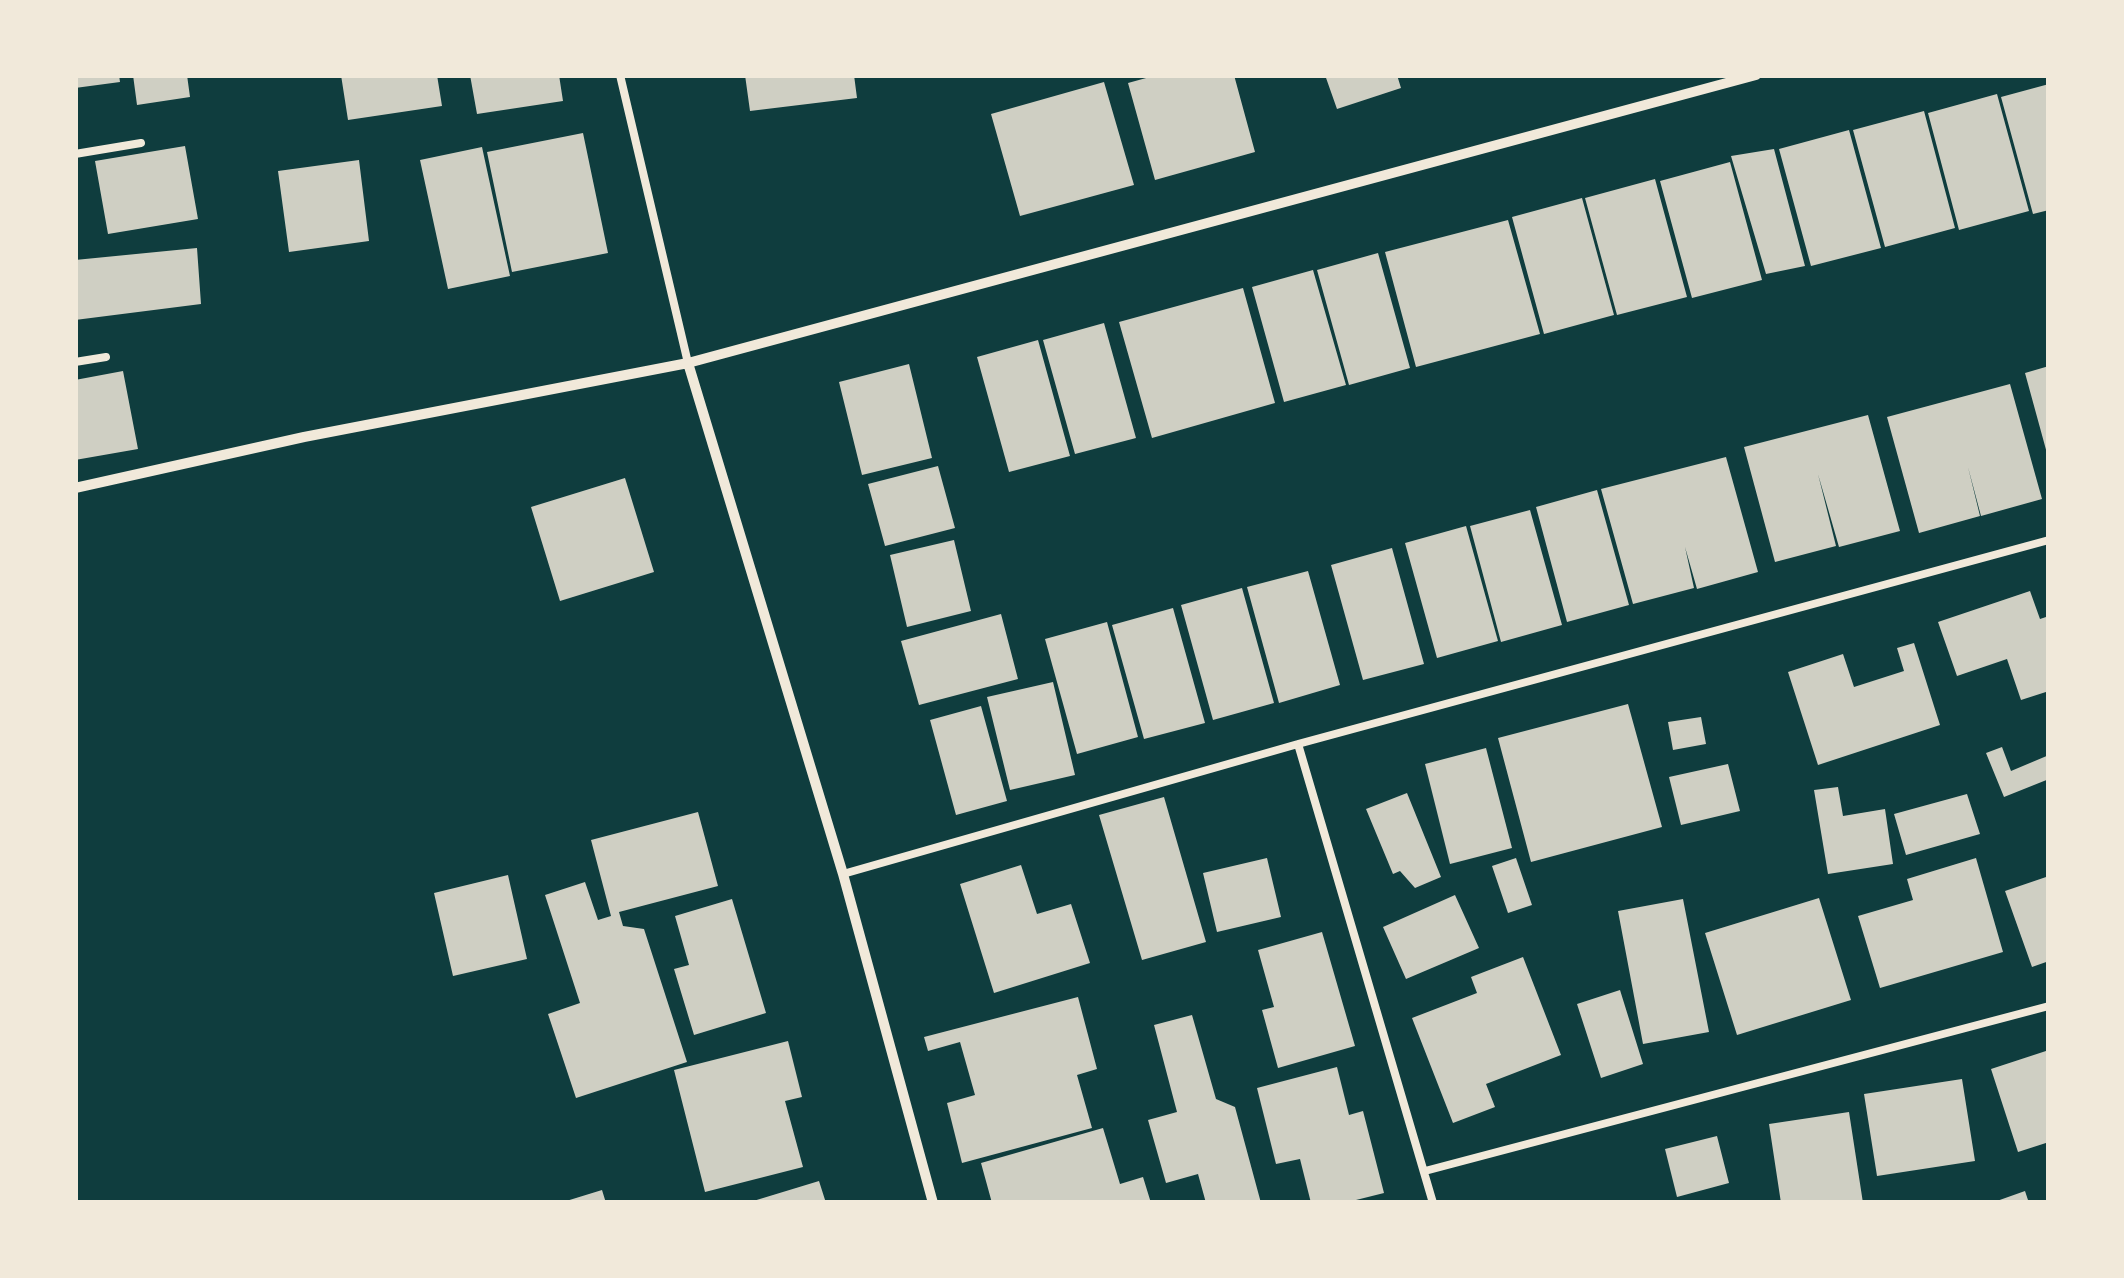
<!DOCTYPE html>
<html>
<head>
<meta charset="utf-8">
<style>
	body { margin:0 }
	#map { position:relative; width:2124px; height:1278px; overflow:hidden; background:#0f3d3e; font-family:Commissioner,sans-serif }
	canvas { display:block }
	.frame { position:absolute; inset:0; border:78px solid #f1e9da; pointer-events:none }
</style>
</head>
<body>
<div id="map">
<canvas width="2124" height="1278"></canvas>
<div class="frame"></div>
</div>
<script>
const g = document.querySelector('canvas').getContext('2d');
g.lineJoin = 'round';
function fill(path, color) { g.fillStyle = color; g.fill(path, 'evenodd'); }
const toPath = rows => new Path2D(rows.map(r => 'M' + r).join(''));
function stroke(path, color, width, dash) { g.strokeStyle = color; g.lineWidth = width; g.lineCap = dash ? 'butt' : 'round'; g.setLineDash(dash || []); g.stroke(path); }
fill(toPath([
	[75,75,119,75,120,82,75,88],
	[133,75,187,75,190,97,137,105],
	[341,75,437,75,442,106,348,120],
	[470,75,559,75,563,101,477,114],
	[745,75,854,75,857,98,750,111],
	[1157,75,1234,75,1255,152,1155,180,1128,83],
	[1325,75,1397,75,1401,88,1337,109],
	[1104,82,1134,185,1020,216,991,114],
	[2049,84,2049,210,2033,214,2001,97],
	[1997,94,2029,211,1959,230,1928,113],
	[1924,111,1955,228,1885,247,1853,130],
	[1849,130,1881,248,1811,266,1779,149],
	[583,133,608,253,512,272,487,152],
	[185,146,198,219,108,234,95,161],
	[482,147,510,276,448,289,420,160],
	[1774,149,1805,266,1766,274,1731,156],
	[359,160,369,241,289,252,278,171],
	[1730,162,1762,280,1692,298,1660,181],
	[1655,179,1687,297,1617,315,1585,198],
	[1582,198,1614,315,1544,334,1512,217],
	[1508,220,1540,334,1416,367,1385,252],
	[197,248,201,304,75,320,75,260],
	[1378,253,1410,368,1349,385,1317,270],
	[1313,270,1346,385,1284,402,1252,287],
	[1243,288,1275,403,1152,438,1119,322],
	[1104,323,1136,438,1075,454,1043,340],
	[1038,340,1070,456,1009,472,977,357],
	[909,364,932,458,862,475,839,382],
	[2049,366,2049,457,2048,457,2025,373],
	[123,371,138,449,75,460,75,380],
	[2010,384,2042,499,1981,516,1968,467,1980,516,1919,533,1887,417],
	[1868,415,1900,531,1839,547,1818,474,1836,546,1775,562,1744,447],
	[1726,457,1758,572,1697,589,1685,547,1694,588,1633,604,1601,489],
	[938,466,955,528,885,546,868,484],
	[625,478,654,572,560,601,531,507],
	[1597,490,1629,605,1567,622,1536,507],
	[1530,510,1562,625,1501,642,1470,526],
	[1466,526,1498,641,1437,658,1405,543],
	[954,540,971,611,907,627,890,555],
	[1392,548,1424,664,1363,680,1331,565],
	[1308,571,1340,685,1279,703,1247,587],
	[1242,588,1274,703,1213,720,1181,605],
	[2030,591,2040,619,2049,616,2049,691,2021,700,2007,659,1957,676,1938,622],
	[1173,608,1205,723,1144,739,1112,625],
	[1001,614,1018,679,919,705,901,641],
	[1107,622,1138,737,1077,754,1045,639],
	[1914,643,1940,725,1818,765,1788,672,1843,654,1854,687,1904,671,1897,648],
	[1053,682,1075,775,1010,790,987,697],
	[1628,704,1662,827,1531,862,1498,738],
	[981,706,1007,801,956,815,930,720],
	[1701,717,1706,744,1673,750,1668,722],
	[2002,747,2011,771,2049,755,2049,779,2004,797,1986,753],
	[1486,748,1512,848,1450,864,1425,764],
	[1728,764,1740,811,1681,825,1669,777],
	[1838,787,1843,816,1885,809,1893,864,1828,874,1814,790],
	[1407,793,1441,877,1415,888,1400,871,1393,874,1366,809],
	[1967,794,1980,834,1906,855,1894,814],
	[1164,797,1206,942,1142,960,1099,815],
	[698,812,718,886,619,912,623,926,644,929,687,1062,576,1098,548,1014,580,1003,545,895,585,882,598,920,611,916,591,840],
	[1267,858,1281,917,1217,932,1203,873],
	[1516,858,1532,905,1508,913,1492,866],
	[1976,858,2003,952,1880,988,1858,916,1913,900,1907,879],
	[1021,865,1037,914,1071,904,1090,963,994,993,960,884],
	[508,875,527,959,453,976,434,893],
	[2049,876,2049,961,2032,967,2005,891],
	[1455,895,1479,948,1406,979,1383,927],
	[1819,898,1851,1000,1737,1035,1705,933],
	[732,899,766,1013,694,1035,674,969,689,965,675,916],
	[1683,899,1709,1032,1643,1044,1618,911],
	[1322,932,1355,1046,1278,1068,1262,1010,1274,1007,1258,950],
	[1523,957,1561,1055,1486,1084,1495,1107,1453,1123,1412,1018,1477,993,1471,977],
	[1620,990,1643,1064,1601,1078,1577,1004],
	[1078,997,1097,1069,1077,1075,1092,1128,962,1163,947,1103,975,1095,960,1042,928,1051,924,1037],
	[1192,1015,1216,1099,1235,1107,1261,1203,1206,1203,1198,1174,1166,1183,1148,1120,1177,1112,1154,1025],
	[788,1041,802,1097,785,1101,803,1167,705,1192,674,1070],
	[2049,1050,2049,1142,2018,1152,1991,1069],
	[1337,1067,1349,1115,1363,1111,1384,1193,1344,1203,1311,1203,1300,1159,1276,1164,1257,1088],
	[1962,1079,1975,1161,1877,1176,1864,1094],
	[1849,1112,1863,1203,1781,1203,1769,1124],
	[1103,1128,1120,1184,1143,1177,1151,1203,992,1203,981,1163],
	[1717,1136,1729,1183,1677,1197,1665,1149],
	[819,1181,826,1203,750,1203,750,1202],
	[602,1190,606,1203,563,1203,563,1202],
	[2025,1191,2029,1203,1994,1203,1994,1202]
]), '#cfcfc3');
stroke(toPath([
	[620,75,688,363],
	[75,154,141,143],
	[75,362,106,357],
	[1298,744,1433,1203],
	[843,874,1298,744,2049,540],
	[1425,1171,2049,1006]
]), '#f1e9da', 8);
stroke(toPath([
	[688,363,843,874,933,1203],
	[75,488,304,437,688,363,1756,75]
]), '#f1e9da', 10);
</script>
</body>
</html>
